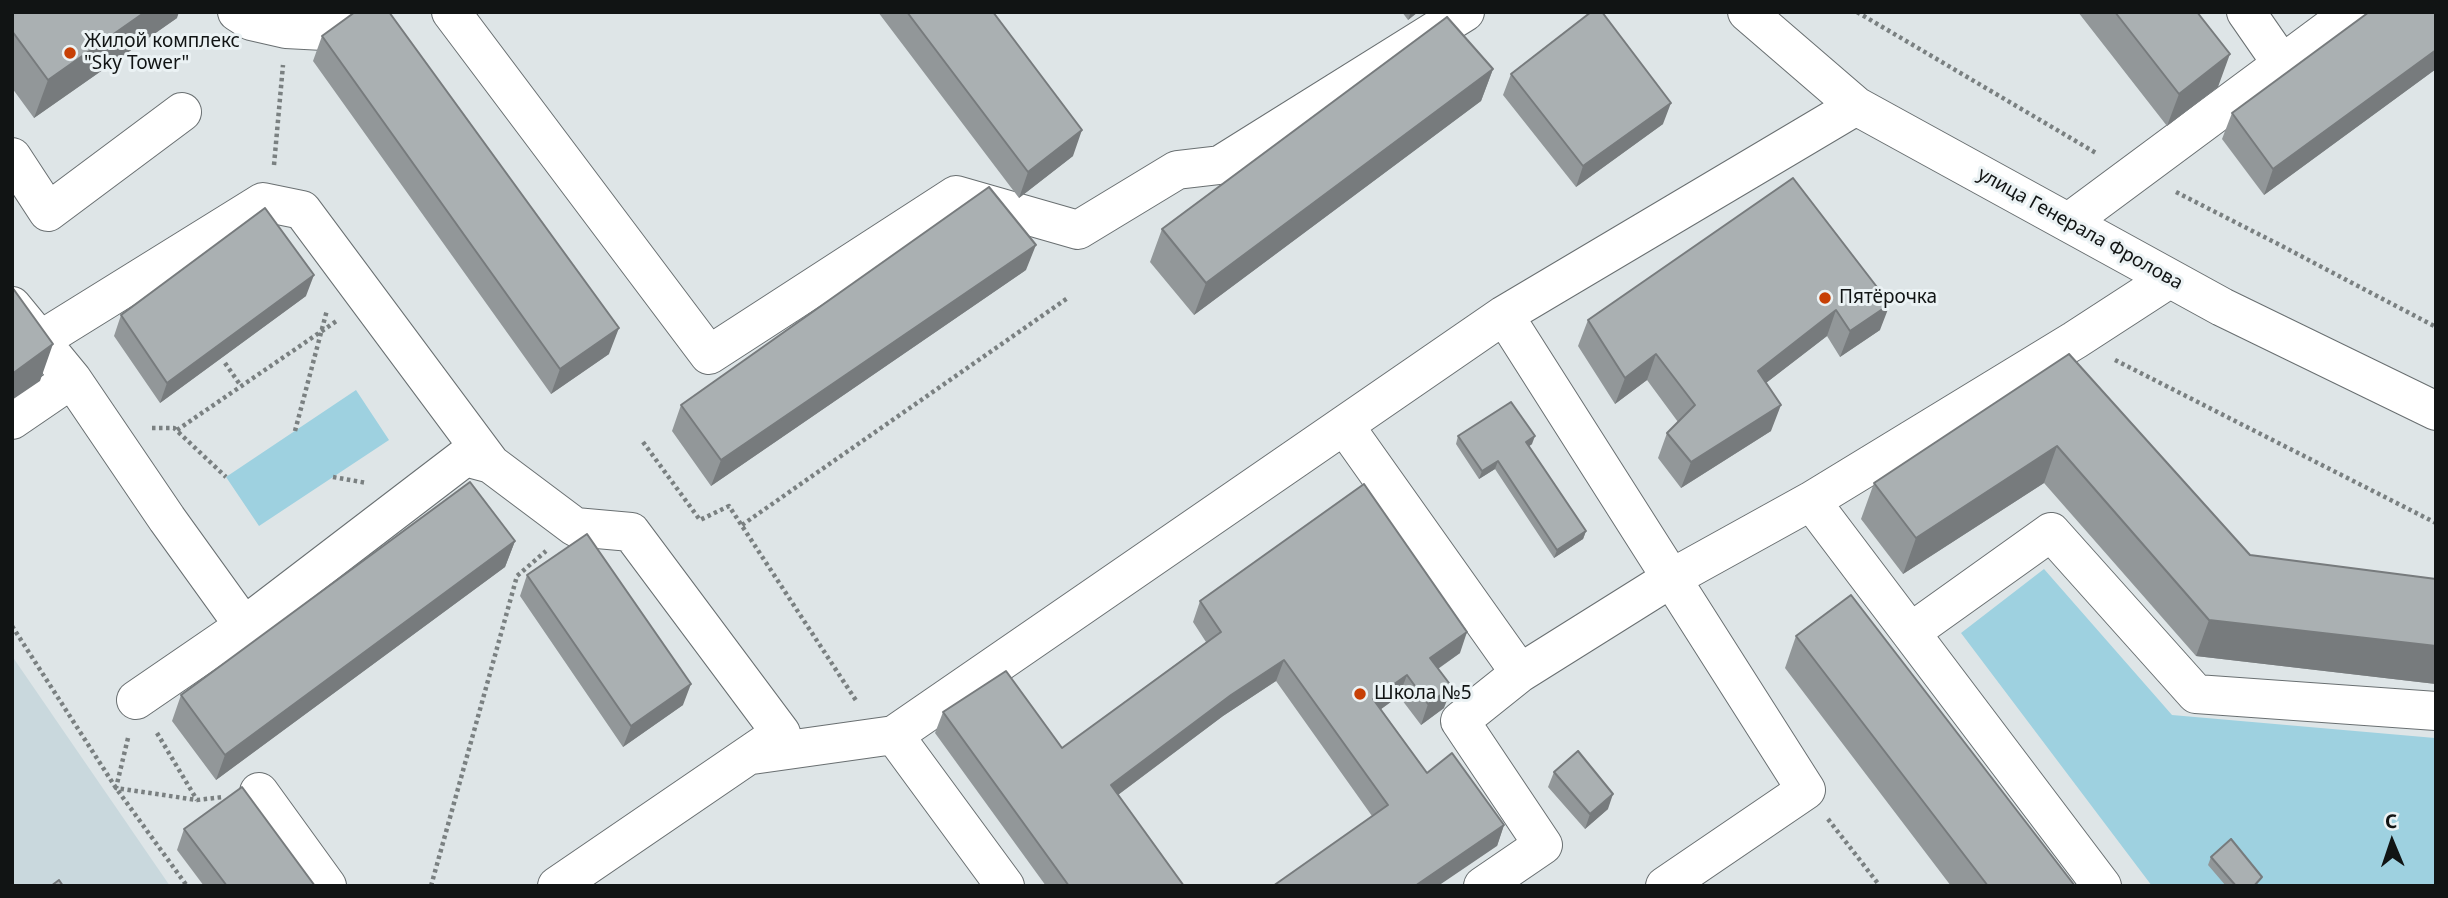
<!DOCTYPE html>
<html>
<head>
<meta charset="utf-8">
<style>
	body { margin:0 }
	#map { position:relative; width:2448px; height:898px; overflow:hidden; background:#dee5e7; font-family:"Noto Sans",sans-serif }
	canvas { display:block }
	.frame { position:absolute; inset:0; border:14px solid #111414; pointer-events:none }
	.north { position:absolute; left:2357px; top:807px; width:70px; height:70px; -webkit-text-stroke:5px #ebf2f4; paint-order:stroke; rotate:358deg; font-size:19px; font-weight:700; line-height:28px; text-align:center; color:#111414 }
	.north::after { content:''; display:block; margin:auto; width:24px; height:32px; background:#111414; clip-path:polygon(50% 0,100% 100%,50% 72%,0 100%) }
</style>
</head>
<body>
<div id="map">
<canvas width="2448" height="898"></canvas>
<div class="frame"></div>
<div class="north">С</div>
</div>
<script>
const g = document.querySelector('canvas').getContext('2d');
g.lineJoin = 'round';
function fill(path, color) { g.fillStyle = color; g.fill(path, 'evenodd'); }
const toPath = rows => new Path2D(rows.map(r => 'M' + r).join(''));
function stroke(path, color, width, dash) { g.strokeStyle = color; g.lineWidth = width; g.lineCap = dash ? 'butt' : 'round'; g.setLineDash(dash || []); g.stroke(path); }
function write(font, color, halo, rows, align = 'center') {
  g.font = font + ' "Noto Sans",sans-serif'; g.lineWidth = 6; g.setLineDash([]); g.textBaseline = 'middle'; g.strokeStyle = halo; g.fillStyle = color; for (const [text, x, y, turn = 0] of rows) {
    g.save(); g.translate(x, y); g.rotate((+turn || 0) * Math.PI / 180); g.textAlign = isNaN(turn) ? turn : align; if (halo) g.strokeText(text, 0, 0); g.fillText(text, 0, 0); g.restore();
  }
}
fill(toPath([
	[12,656,170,886,12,886]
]), '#c9d8dd');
fill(toPath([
	[356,390,389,440,259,526,226,477],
	[2044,569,2172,715,2435,738,2436,886,2152,886,1961,633]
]), '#9ed1e0');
const minor = toPath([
	[237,12,251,21,286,29,324,31,356,12],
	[451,12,709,355,956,195,1078,230,1177,170,1220,165,1465,12],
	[1747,12,1856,106,2222,307,2436,411],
	[2282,64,2352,12],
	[12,157,48,212,182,112],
	[2069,222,2282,64,2246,12],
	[12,306,72,379,167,519,244,626,465,457,491,464,575,527,631,532,781,733,557,886],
	[1504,315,1806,790,1665,886],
	[39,341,263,202,302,210,491,464],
	[12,420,72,379],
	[1344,425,1520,673,1670,579,1811,501],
	[1911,632,2051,532,2196,694,2436,711],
	[136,700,244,626],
	[894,735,1005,886],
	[752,755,894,735,1504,315,1856,106],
	[259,792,327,886],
	[1483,886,1543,845,1460,721,1520,673],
	[2102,886,1811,501,2075,340,2169,279]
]);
stroke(minor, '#696f71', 40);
stroke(toPath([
	[1857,12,2096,153],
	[274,165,283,65],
	[2176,192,2278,244,2436,327],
	[2115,360,2436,523],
	[225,363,241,386],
	[152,428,174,428,226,477],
	[177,430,338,320],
	[295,431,327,310],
	[643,442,700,520,729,506,857,702],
	[333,477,367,483],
	[742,525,1069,297],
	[12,626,116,788,187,886],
	[157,733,197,800],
	[128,738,116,788,197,800,223,797],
	[1828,819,1880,886],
	[431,886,517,576,546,551]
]), '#7a8081', 4.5, [3.5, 3.5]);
stroke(minor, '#fff', 38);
fill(toPath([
	[12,12,177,18,34,118,12,88],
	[878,12,993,12,1073,156,1019,198],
	[1402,12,1418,12,1408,20],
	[2078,12,2197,12,2218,87,2167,126],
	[2436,12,2436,69,2264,195,2222,139,2232,113],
	[322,36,609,354,551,394,313,61],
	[1493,69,1481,101,1194,315,1150,262,1162,229],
	[1511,74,1663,124,1576,187,1503,95],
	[1793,178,1880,330,1840,357,1827,336,1766,383,1771,431,1681,488,1658,458,1667,433,1678,422,1647,380,1615,404,1578,346,1588,320],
	[1026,270,711,486,672,431,681,405],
	[306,296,160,403,114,336,121,315],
	[2069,354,2250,555,2436,579,2436,684,2196,656,2044,483,1903,574,1861,519,1874,483],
	[1458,436,1532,444,1529,446,1586,531,1583,539,1554,558,1495,469,1479,479,1456,444],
	[515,541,505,567,216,780,172,721,181,695],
	[527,575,683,705,623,747,520,596],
	[1200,601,1460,653,1438,669,1444,708,1421,725,1399,696,1381,709,1427,773,1504,825,1497,846,1372,816,1276,681,1223,716,1118,795,1184,886,1046,886,935,733,943,712,1062,748,1206,642,1193,622],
	[1796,636,2075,886,1951,886,1785,668],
	[1554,772,1608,809,1585,829,1548,787],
	[184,829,315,886,204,886,177,850],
	[2211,857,2259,885,2226,886,2208,865]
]), '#929799');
fill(toPath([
	[145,12,179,12,177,18,34,118,48,80],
	[1411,12,1418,12,1408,20],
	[2436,50,2436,69,2264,195,2273,169],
	[2230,54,2218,87,2167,126,2179,94],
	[1493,69,1481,101,1194,315,1206,283],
	[1671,103,1663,124,1576,187,1583,166],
	[1082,130,1073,156,1019,198,1028,172],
	[1036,245,1026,270,711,486,721,460],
	[314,275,306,296,160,403,167,383],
	[1890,304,1880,330,1840,357,1850,331],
	[1836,310,1827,336,1749,396,1758,371],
	[619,328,609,354,551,394,560,369],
	[53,344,40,381,12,400,12,374],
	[1656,354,1647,380,1615,404,1625,378],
	[1781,405,1771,431,1681,488,1691,462],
	[1535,436,1532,444,1524,450,1526,442],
	[2057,446,2044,483,1903,574,1916,538],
	[1498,461,1495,469,1479,479,1482,471],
	[1586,531,1583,539,1554,558,1557,550],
	[515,541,505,567,216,780,225,755],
	[2209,620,2436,646,2436,684,2196,656],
	[1467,632,1460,653,1423,679,1430,658],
	[1284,660,1276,681,1223,716,1103,806,1111,785,1231,695],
	[1407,675,1399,696,1366,720,1373,699],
	[691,684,683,705,623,747,631,726],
	[1452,687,1444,708,1421,725,1428,704],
	[1613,794,1608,809,1585,829,1590,814],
	[1504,825,1497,846,1438,886,1415,886]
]), '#777b7d');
const building = toPath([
	[12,12,145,12,48,80,12,31,12,12],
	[355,12,389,12,619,328,560,369,322,36,355,12],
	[907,12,993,12,1082,130,1028,172,907,12],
	[1591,12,1602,12,1671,103,1583,166,1511,74,1591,12],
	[2115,12,2197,12,2230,54,2179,94,2115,12],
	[2369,12,2436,12,2436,50,2273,169,2232,113,2369,12],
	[1447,17,1493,69,1206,283,1162,229,1447,17],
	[1793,178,1890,304,1850,331,1836,310,1758,371,1781,405,1691,462,1667,433,1695,405,1656,354,1625,378,1588,320,1793,178],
	[989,187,1036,245,721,460,681,405,989,187],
	[265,208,314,275,167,383,121,315,265,208],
	[12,287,53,344,12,374,12,287],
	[2069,354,2250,555,2436,579,2436,646,2209,620,2057,446,1916,538,1874,483,2069,354],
	[1511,402,1535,436,1526,442,1586,531,1557,550,1498,461,1482,471,1458,436,1511,402],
	[470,482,515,541,225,755,181,695,470,482],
	[1364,484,1467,632,1430,658,1452,687,1428,704,1407,675,1373,699,1427,773,1452,753,1504,825,1415,886,1273,886,1388,805,1284,660,1231,695,1111,785,1184,886,1069,886,943,712,1006,671,1062,748,1221,632,1200,601,1364,484],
	[587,534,691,684,631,726,527,575,587,534],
	[1851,595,2075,886,1988,886,1796,636,1851,595],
	[1578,751,1613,794,1590,814,1554,772,1578,751],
	[242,787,315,886,227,886,184,829,242,787],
	[2231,839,2262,877,2254,886,2236,886,2211,857,2231,839],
	[59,880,63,886,51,886,59,880]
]);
fill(building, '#aab0b2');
stroke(building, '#777b7d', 2);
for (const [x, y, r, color] of [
	[70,53,7,"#c74006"],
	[1825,298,7,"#c74006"],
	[1360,694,7,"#c74006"]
]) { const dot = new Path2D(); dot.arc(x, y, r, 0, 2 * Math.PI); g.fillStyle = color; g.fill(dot); stroke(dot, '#ebf2f4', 2.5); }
write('19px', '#111414', '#ebf2f4', [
	["Жилой комплекс",84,42],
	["\"Sky Tower\"",84,64],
	["Пятёрочка",1839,298],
	["Школа №5",1374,694]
], 'left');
write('19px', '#111414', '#ebf2f4', [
	["улица Генерала Фролова",2080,229,29]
]);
</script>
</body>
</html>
